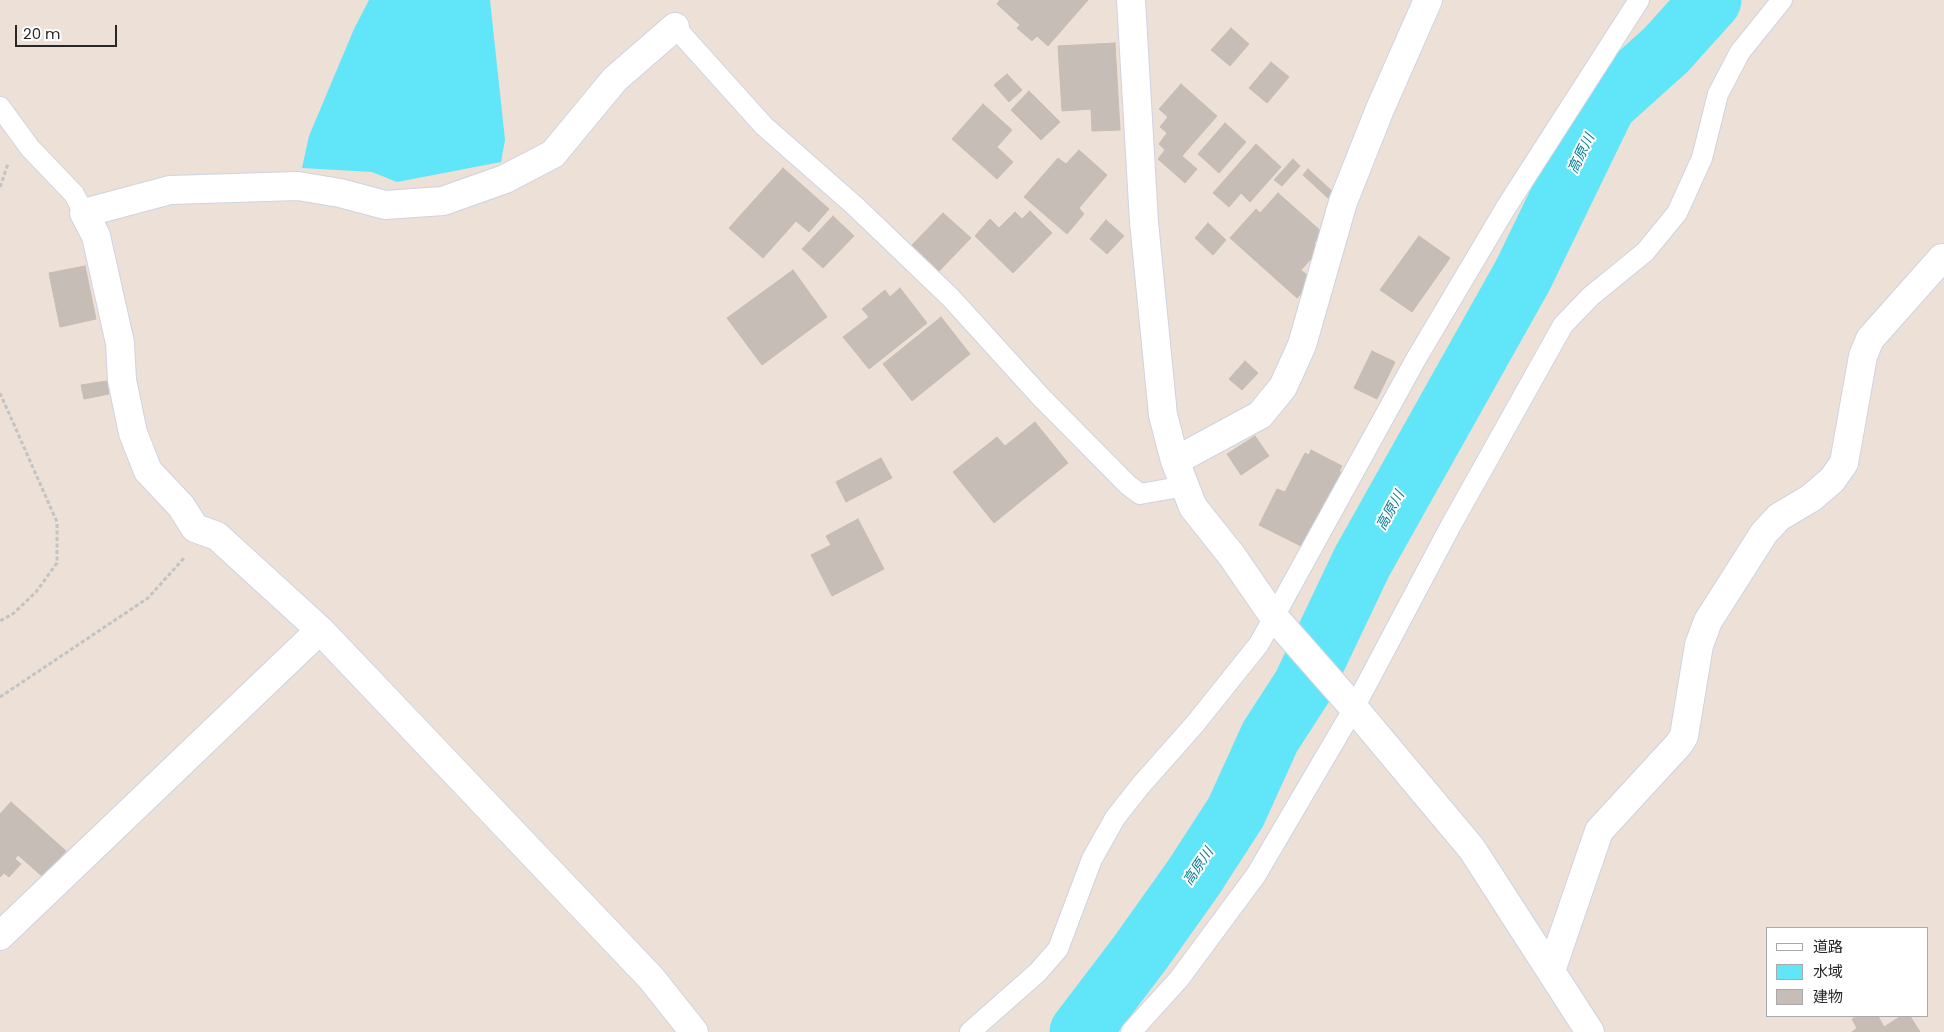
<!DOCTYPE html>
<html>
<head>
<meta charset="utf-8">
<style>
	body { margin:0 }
	#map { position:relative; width:1944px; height:1032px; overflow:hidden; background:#ece0d7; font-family:Poppins,"Noto Sans JP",sans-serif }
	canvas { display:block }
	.legend { position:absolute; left:1766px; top:927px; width:162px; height:90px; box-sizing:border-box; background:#fff; border:1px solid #a9a9a9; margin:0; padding:6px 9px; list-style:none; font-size:15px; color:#282828 }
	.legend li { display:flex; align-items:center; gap:10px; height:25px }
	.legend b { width:25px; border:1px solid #a9a9a9 }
	.scale { position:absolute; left:15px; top:25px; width:102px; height:22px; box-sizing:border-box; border:2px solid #282828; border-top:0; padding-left:6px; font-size:15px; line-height:18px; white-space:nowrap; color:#282828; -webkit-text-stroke:4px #fff; paint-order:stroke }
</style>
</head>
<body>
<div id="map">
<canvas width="1944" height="1032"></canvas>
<ul class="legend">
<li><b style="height:6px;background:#fff"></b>道路</li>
<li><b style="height:14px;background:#60e6f8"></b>水域</li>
<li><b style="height:14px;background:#c7bdb7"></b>建物</li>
</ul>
<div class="scale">20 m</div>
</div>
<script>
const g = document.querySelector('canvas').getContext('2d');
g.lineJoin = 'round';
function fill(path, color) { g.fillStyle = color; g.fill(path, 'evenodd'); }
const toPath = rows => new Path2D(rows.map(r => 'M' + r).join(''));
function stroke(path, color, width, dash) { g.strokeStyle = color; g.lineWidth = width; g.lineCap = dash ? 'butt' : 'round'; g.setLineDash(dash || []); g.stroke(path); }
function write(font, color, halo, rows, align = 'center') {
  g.font = font + ' Poppins,"Noto Sans JP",sans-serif'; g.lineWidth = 4; g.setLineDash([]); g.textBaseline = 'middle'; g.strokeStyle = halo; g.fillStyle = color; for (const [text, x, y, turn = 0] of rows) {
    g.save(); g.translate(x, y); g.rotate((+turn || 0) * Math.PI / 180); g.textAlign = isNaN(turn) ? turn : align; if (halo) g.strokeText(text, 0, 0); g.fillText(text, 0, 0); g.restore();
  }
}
fill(toPath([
	[369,0,490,0,505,140,501,162,397,182,372,172,302,168,309,136,354,29]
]), '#60e6f8');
stroke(toPath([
	[1080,1032,1140,953,1194,877,1236,812,1270,737,1303,686,1362,562,1523,275,1606,104,1666,50,1711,0]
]), '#60e6f8', 61);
const building = toPath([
	[1000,0,1088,0,1048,46,1037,36,1032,41,1017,28,1020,25,997,4,1000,0],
	[1231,28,1249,44,1230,66,1211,50,1231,28],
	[1115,43,1120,130,1092,131,1091,109,1062,111,1058,46,1115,43],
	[1271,62,1289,77,1267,103,1249,88,1271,62],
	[1007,74,1022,90,1009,102,994,85,1007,74],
	[1181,84,1217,116,1182,156,1197,169,1185,183,1158,159,1165,150,1159,144,1167,133,1160,127,1168,117,1159,109,1181,84],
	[1029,91,1060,122,1041,140,1011,110,1029,91],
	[983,104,1012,130,997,147,1013,162,997,179,952,139,983,104],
	[1225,123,1246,142,1219,173,1198,154,1225,123],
	[1256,144,1281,167,1250,202,1241,193,1229,207,1213,193,1256,144],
	[1079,150,1107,175,1079,208,1084,214,1067,234,1024,197,1058,158,1066,164,1079,150],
	[1293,159,1300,166,1282,186,1274,180,1293,159],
	[783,168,829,209,809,232,796,221,763,258,729,228,783,168],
	[1308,169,1334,193,1329,199,1303,175,1308,169],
	[1278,193,1323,233,1314,243,1320,249,1301,270,1313,280,1297,298,1230,238,1256,209,1260,213,1278,193],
	[1030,211,1052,233,1013,273,975,236,990,219,999,228,1015,212,1022,219,1030,211],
	[943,213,971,238,939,271,912,245,943,213],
	[833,216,854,236,823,268,802,249,833,216],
	[1106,220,1124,236,1107,254,1090,239,1106,220],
	[1208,223,1226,240,1213,255,1195,238,1208,223],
	[1419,236,1450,258,1412,312,1380,290,1419,236],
	[85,266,96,319,60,327,49,273,85,266],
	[793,270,827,317,762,365,727,318,793,270],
	[900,288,927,323,869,369,843,337,869,317,862,309,885,290,890,297,900,288],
	[941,317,970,354,912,401,883,364,941,317],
	[1372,351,1395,362,1377,399,1354,388,1372,351],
	[1245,361,1258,373,1242,390,1229,379,1245,361],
	[107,381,109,394,84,399,81,385,107,381],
	[1035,422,1068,463,994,523,953,472,997,437,1005,446,1035,422],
	[1255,436,1269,456,1241,475,1227,454,1255,436],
	[1311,450,1342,466,1339,471,1343,473,1305,548,1259,525,1277,489,1285,492,1305,453,1309,455,1311,450],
	[881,458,892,478,846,502,836,482,881,458],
	[858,519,884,569,832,596,811,555,831,545,826,536,858,519],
	[11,802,66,851,43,877,18,855,15,859,21,864,9,877,4,873,0,877,0,814,11,802],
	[1858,1016,1878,1016,1884,1027,1901,1016,1910,1016,1920,1032,1852,1032,1857,1028,1852,1019,1858,1016]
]);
fill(building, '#c7bdb7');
stroke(building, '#c7bcb1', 1);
const service = toPath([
	[675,27,764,126,855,206,951,298,1040,396,1128,485,1140,494,1185,486],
	[0,107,30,148,74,194,84,213],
	[970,1032,1038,972,1058,949,1092,859,1115,818,1141,785,1195,724,1259,644,1416,359,1505,209,1639,0],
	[1131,1032,1179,979,1256,875,1354,708,1450,527,1563,325,1591,296,1645,252,1677,213,1702,158,1718,94,1740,52,1782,0]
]);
const minor = toPath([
	[1131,0,1144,222,1163,415,1175,461,1193,507,1232,556,1274,617,1354,708,1472,849,1590,1032],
	[675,27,615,79,553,154,505,179,443,201,385,205,340,193,298,186,170,190,84,213,96,236,120,343,122,380,133,433,148,471,181,506,195,528,217,536,320,630,651,978,694,1032],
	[1175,461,1260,415,1283,387,1302,345,1343,202,1380,109,1428,0],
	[0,936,320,630],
	[1551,971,1599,831,1679,744,1684,736,1699,645,1708,621,1764,533,1779,517,1811,498,1832,480,1844,463,1863,356,1870,339,1942,258]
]);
stroke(service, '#cdd4e2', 22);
stroke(minor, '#cdd4e2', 30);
stroke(toPath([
	[0,187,8,164],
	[0,393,57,522,57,563,36,592,14,613,0,621],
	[0,697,148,598,185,557]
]), '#c3c3c3', 3, [4, 2.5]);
stroke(service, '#fff', 20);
stroke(minor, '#fff', 28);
write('italic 14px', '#037c9a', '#fff', [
	["高原川",1582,154,-64],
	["高原川",1391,511,-61],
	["高原川",1199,867,-56]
]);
</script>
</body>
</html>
